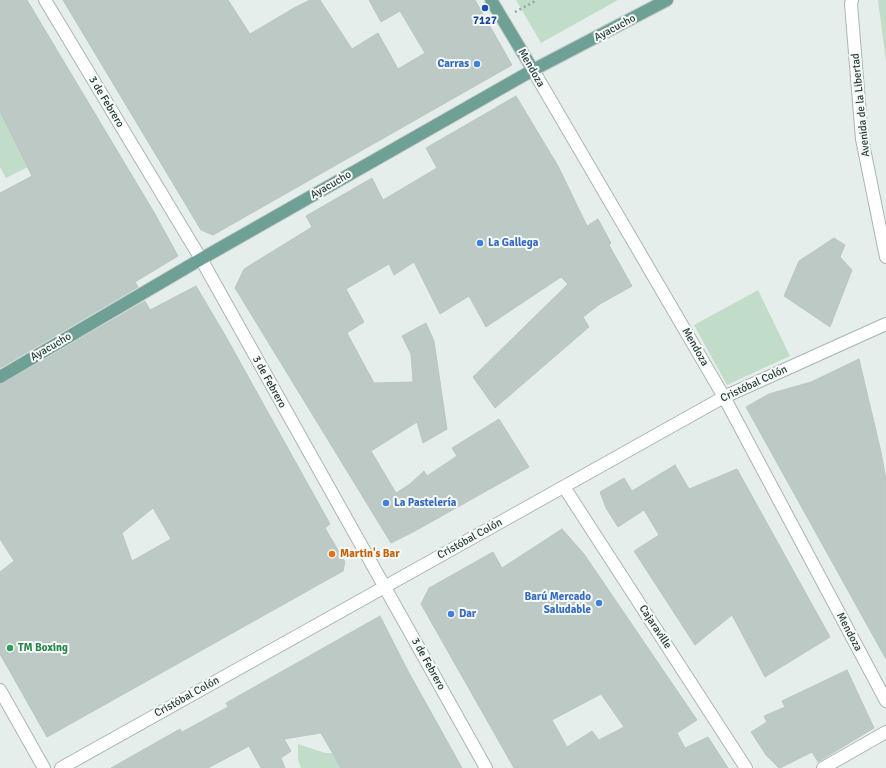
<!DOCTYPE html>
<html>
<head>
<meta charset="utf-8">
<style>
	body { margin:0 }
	canvas { display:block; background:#e6eeeb }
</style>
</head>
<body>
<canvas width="886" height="768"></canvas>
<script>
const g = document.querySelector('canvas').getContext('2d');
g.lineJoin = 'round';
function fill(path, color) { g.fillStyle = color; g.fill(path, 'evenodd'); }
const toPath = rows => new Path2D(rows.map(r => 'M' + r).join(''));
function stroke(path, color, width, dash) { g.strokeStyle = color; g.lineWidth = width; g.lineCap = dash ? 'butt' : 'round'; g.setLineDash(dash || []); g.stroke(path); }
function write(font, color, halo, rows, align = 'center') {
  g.font = font + ' Signika,sans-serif'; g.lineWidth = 4; g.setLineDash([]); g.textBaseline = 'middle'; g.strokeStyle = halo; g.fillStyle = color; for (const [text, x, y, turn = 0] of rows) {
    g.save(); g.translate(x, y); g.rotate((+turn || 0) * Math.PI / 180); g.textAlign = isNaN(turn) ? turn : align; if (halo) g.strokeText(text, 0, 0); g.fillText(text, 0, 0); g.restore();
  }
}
fill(toPath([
	[516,0,618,0,541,43],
	[878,0,886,0,886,62],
	[0,110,28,167,6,178,0,167],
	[758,290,790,356,727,385,694,325],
	[298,744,325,753,333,753,341,768,301,768,298,760]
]), '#c1ddca');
const building = toPath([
	[0,0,27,0,155,214,178,256,135,282,138,287,0,368,0,193,32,176,0,111,0,0],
	[63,0,228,0,250,34,294,8,310,0,320,0,352,49,378,33,398,69,425,53,400,11,381,22,369,0,475,0,512,65,213,235,201,230,63,0],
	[516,96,558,166,587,226,598,219,611,243,609,245,632,286,600,304,583,317,589,327,495,408,473,377,568,284,561,277,486,327,469,296,440,314,414,262,394,275,389,264,346,289,364,322,347,333,374,383,413,382,411,354,402,336,426,323,434,341,447,429,423,443,417,422,371,451,396,493,410,484,424,471,427,476,457,456,452,448,499,419,529,467,415,531,391,543,235,288,244,269,312,227,306,216,372,178,383,200,437,168,426,148,516,96],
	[834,238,845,245,840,257,852,270,830,327,784,296,799,261,834,238],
	[196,286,225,335,330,524,325,528,345,562,343,571,47,737,0,654,0,572,14,561,0,539,0,384,4,383,145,301,150,310,196,286],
	[153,508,171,539,132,561,122,533,153,508],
	[859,359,881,452,886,480,886,659,746,407,769,394,811,382,859,359],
	[675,465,689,489,737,469,830,637,765,677,732,615,695,645,634,551,659,535,644,510,618,527,606,508,600,492,624,478,632,491,675,465],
	[562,529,584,554,697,720,677,733,685,748,708,737,728,768,514,768,421,604,429,588,493,552,502,568,562,529],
	[601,694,624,727,599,740,592,731,567,747,552,720,601,694],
	[380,616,408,671,462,768,341,768,321,733,284,739,291,751,281,758,285,768,261,768,249,746,208,768,111,768,180,729,182,732,228,707,226,703,380,616],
	[847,670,874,728,818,762,812,752,780,768,779,768,766,755,751,732,767,722,764,716,785,707,782,701,847,670]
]);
fill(building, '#bcc9c4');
stroke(building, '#b9c7c2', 1);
const minor = toPath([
	[45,0,201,259,486,768],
	[852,0,851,4,862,139,886,257],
	[533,70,724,397,886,701],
	[564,487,746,768],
	[0,690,44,768],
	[61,768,724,397,886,324],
	[823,768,886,732]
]);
const major = toPath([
	[491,0,533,70],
	[0,377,201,259,533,70,667,0]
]);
stroke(minor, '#a9b6b2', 14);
stroke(major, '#c2c9c8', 14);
stroke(toPath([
	[515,12,537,0]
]), '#89afa5', 2.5, [2, 3]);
stroke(minor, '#fff', 12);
stroke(major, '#6ea096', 12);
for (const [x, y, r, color] of [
	[485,8,4,"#1a4fb4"],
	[477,64,4,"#3f7fe0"],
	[480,243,4,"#3f7fe0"],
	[386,503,4,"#3f7fe0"],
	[332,554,4,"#e8710a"],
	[599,603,4,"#3f7fe0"],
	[451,614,4,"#3f7fe0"],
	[10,648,4,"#2e9e5b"]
]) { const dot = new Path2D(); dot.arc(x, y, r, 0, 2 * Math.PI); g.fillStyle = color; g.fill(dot); stroke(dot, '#f7faf9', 1.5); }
write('bold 11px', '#164399', '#f7faf9', [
	["7127",485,21]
]);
write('11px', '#263f3a', '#f7faf9', [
	["Ayacucho",615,28,-28],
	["Mendoza",531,68,60],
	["3 de Febrero",106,102,59],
	["Avenida de la Libertad",861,105,-96],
	["Ayacucho",331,185,-30],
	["Ayacucho",51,347,-30],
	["Mendoza",695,347,60],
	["3 de Febrero",269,382,61],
	["Cristóbal Colón",754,384,-25],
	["Cristóbal Colón",470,539,-29],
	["Cajaraville",655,627,57],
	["Mendoza",849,632,62],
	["3 de Febrero",428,664,61],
	["Cristóbal Colón",187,697,-29]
]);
write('bold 11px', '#366cbe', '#f7faf9', [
	["Carras",469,64,"right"],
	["La Gallega",488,243],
	["La Pastelería",394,503],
	["Barú Mercado",591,597,"right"],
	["Saludable",591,610,"right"],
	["Dar",459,614]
], 'left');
write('bold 11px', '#c56008', '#f7faf9', [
	["Martin's Bar",340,554]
], 'left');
write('bold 11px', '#27864d', '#f7faf9', [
	["TM Boxing",18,648]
], 'left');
</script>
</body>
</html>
